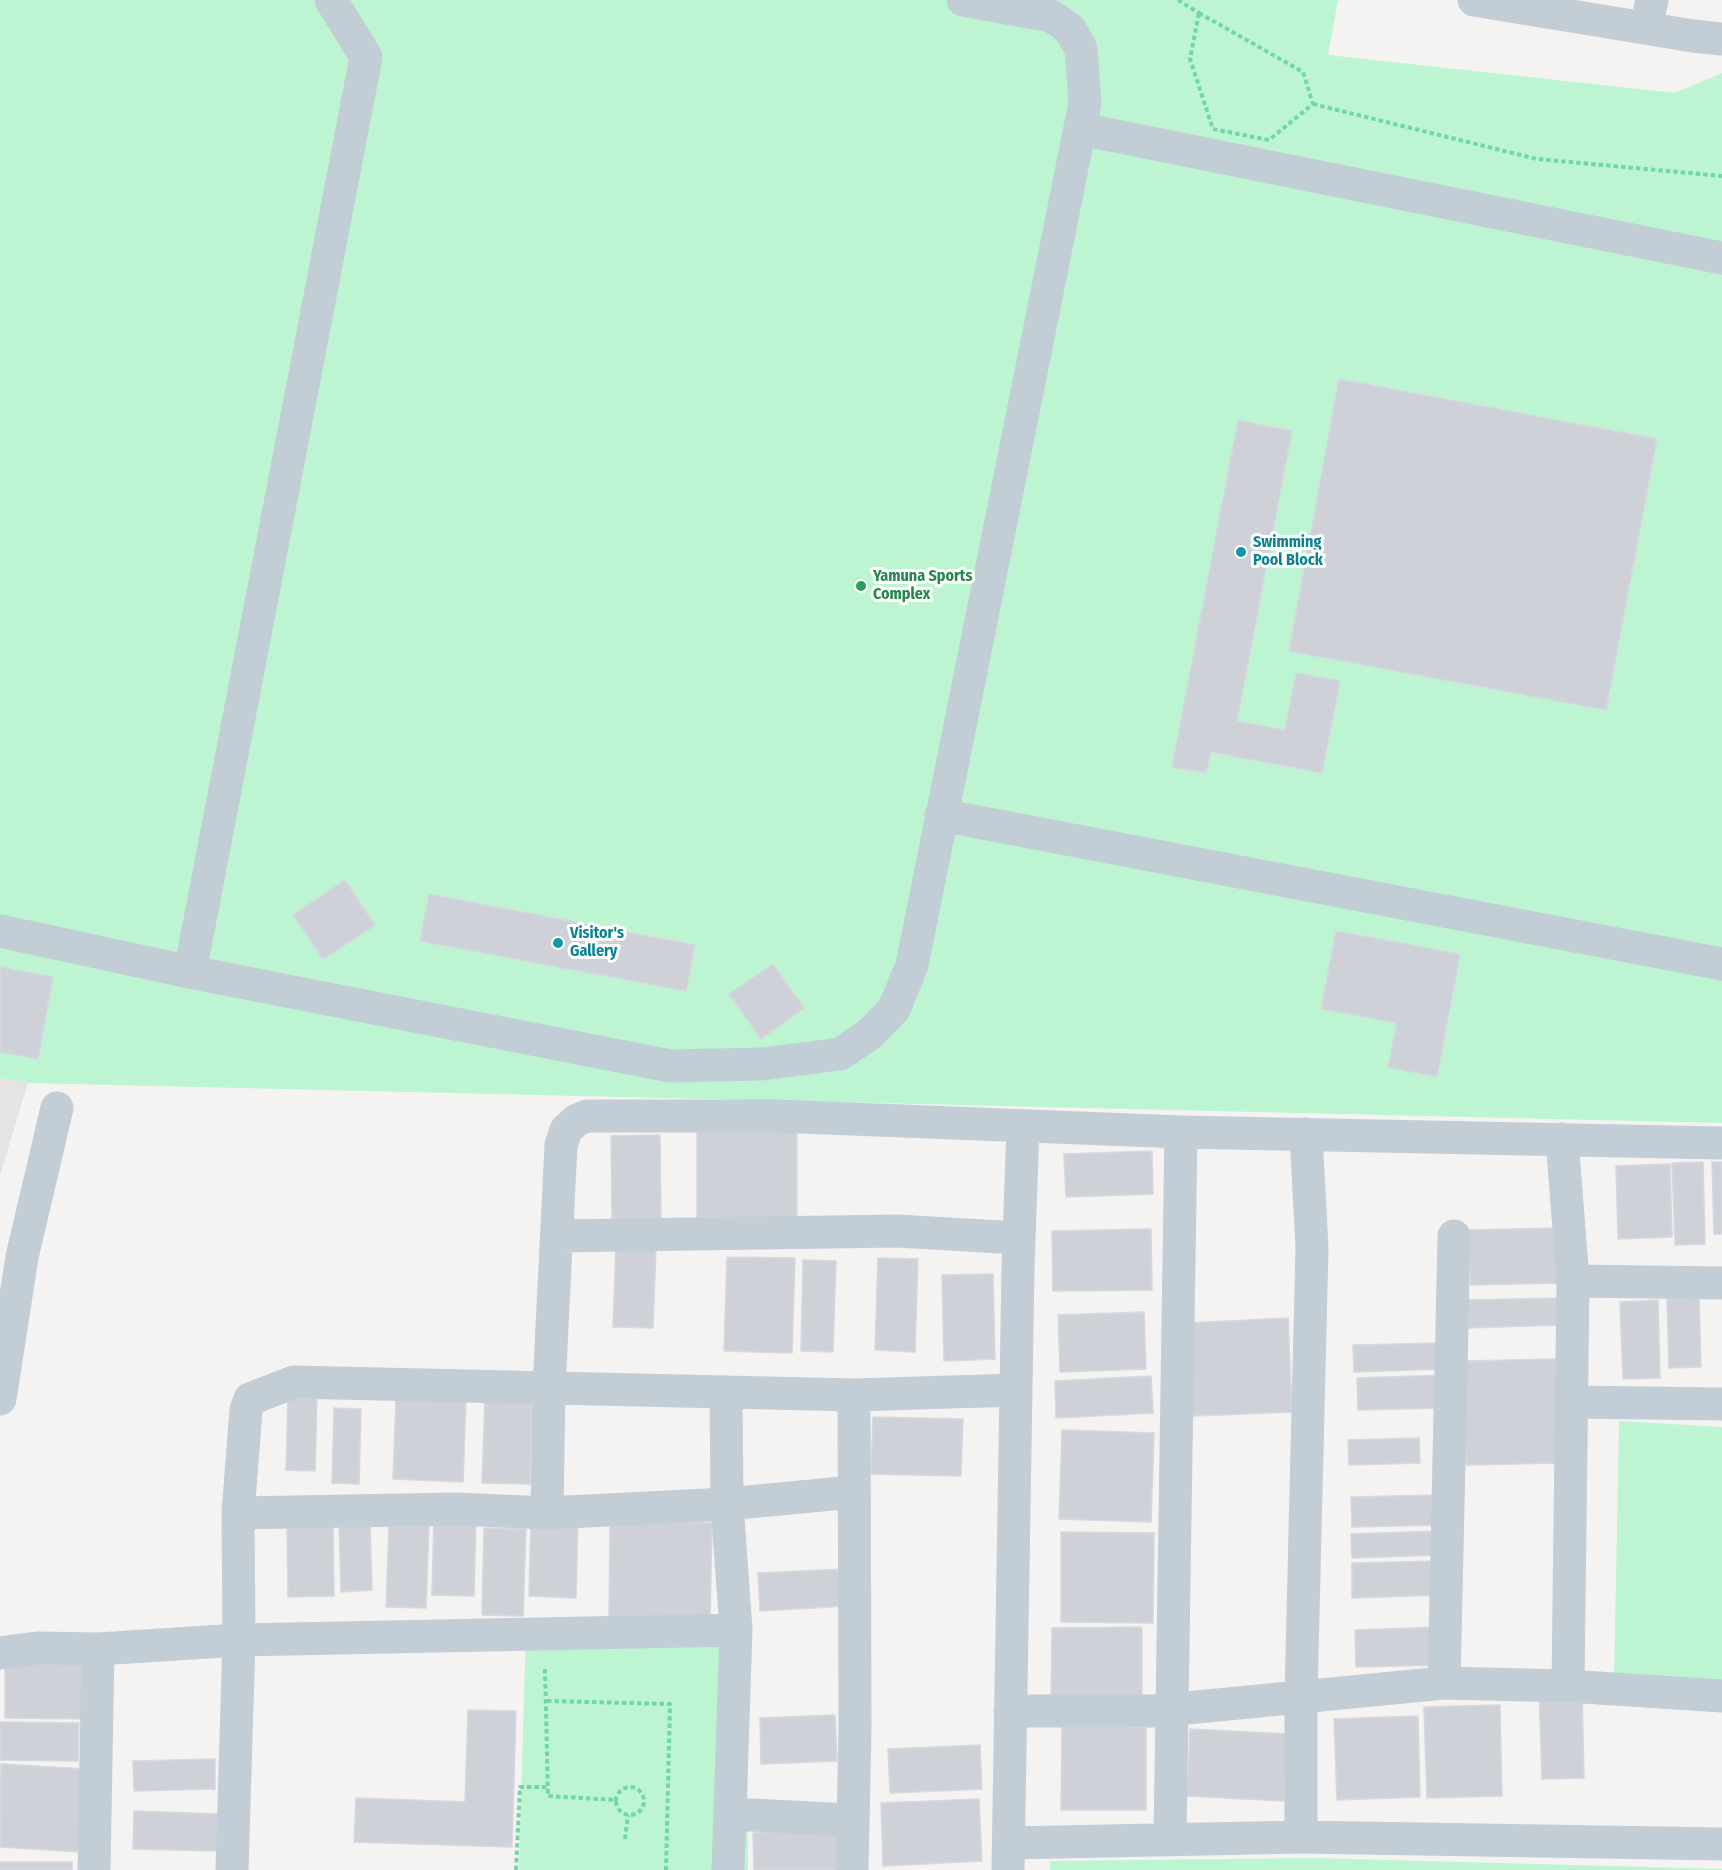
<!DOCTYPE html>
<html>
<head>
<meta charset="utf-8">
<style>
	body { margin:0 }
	canvas { display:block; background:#f5f2f2 }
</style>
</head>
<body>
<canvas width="1722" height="1870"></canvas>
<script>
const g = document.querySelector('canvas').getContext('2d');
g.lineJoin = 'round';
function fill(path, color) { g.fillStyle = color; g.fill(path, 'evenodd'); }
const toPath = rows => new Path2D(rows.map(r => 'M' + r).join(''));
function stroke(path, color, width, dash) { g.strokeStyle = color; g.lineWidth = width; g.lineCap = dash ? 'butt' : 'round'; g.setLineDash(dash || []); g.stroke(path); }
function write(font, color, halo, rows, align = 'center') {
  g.font = font + ' "Fira Sans Condensed",sans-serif'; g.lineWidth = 6; g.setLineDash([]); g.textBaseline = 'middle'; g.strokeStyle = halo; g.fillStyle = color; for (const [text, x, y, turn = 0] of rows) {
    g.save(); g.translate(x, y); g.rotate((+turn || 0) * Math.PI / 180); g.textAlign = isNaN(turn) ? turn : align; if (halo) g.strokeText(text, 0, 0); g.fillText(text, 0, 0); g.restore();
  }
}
fill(toPath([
	[0,1078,28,1083,0,1175]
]), '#e6e3e4');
fill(toPath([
	[0,0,1338,0,1328,55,1675,93,1722,73,1722,1123,28,1083,0,1078],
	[1619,1421,1722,1427,1722,1685,1614,1681],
	[526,1628,747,1637,748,1870,519,1870],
	[1314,1858,1722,1869,1722,1870,1050,1870,1050,1861]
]), '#bdf5d2');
const building = toPath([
	[1339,379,1657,439,1606,710,1289,651,1339,379],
	[1238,420,1292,431,1237,721,1285,730,1296,673,1340,681,1322,773,1211,752,1206,773,1172,767,1238,420],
	[345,880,375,925,323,959,293,915,345,880],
	[429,894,695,945,686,991,420,941,429,894],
	[1336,931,1460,954,1437,1077,1388,1067,1397,1023,1321,1009,1336,931],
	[773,964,804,1008,761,1039,729,994,773,964],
	[0,967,53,977,38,1059,0,1052,0,967],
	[697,1126,797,1126,797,1220,697,1219,697,1126],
	[660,1135,661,1219,612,1220,611,1136,660,1135],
	[1152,1151,1153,1194,1066,1197,1064,1154,1152,1151],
	[1703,1162,1705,1244,1675,1245,1672,1163,1703,1162],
	[1712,1162,1722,1162,1722,1234,1714,1234,1712,1162],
	[1670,1164,1672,1237,1618,1239,1616,1166,1670,1164],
	[1558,1228,1560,1283,1471,1285,1469,1230,1558,1228],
	[1151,1229,1152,1290,1053,1291,1052,1231,1151,1229],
	[616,1245,656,1246,653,1328,613,1327,616,1245],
	[727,1257,795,1258,792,1353,724,1351,727,1257],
	[878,1258,918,1259,915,1352,875,1350,878,1258],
	[803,1260,836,1261,833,1352,801,1351,803,1260],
	[993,1274,995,1359,944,1361,942,1275,993,1274],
	[1559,1298,1560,1325,1468,1328,1468,1300,1559,1298],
	[1699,1298,1701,1367,1669,1368,1667,1299,1699,1298],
	[1658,1300,1660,1378,1623,1379,1620,1302,1658,1300],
	[1144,1312,1146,1369,1060,1372,1058,1315,1144,1312],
	[1288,1318,1292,1412,1193,1416,1189,1323,1288,1318],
	[1444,1343,1444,1369,1354,1372,1353,1345,1444,1343],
	[1558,1359,1560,1463,1466,1465,1463,1361,1558,1359],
	[1444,1375,1445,1408,1358,1410,1357,1378,1444,1375],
	[1151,1376,1153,1413,1056,1418,1055,1381,1151,1376],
	[288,1395,317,1396,315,1471,286,1470,288,1395],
	[396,1397,466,1399,463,1482,393,1479,396,1397],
	[485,1397,532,1398,530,1484,482,1483,485,1397],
	[334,1408,361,1409,359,1484,332,1483,334,1408],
	[873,1417,963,1419,961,1476,871,1474,873,1417],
	[1062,1430,1154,1433,1151,1522,1059,1519,1062,1430],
	[1419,1438,1420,1463,1349,1465,1348,1440,1419,1438],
	[1440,1495,1441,1525,1352,1527,1351,1497,1440,1495],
	[434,1516,476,1517,474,1596,432,1595,434,1516],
	[531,1519,578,1521,576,1598,529,1596,531,1519],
	[287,1521,333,1521,334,1596,288,1597,287,1521],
	[370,1521,372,1590,341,1592,339,1522,370,1521],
	[610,1522,712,1523,710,1622,609,1622,610,1522],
	[389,1525,429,1526,426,1608,386,1607,389,1525],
	[484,1528,526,1529,523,1616,482,1615,484,1528],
	[1439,1531,1440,1555,1352,1558,1351,1534,1439,1531],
	[1061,1532,1154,1533,1153,1623,1061,1622,1061,1532],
	[1439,1561,1440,1595,1352,1598,1352,1563,1439,1561],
	[846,1569,847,1606,760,1611,758,1573,846,1569],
	[1142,1627,1142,1701,1051,1702,1052,1628,1142,1627],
	[1441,1627,1442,1665,1356,1667,1355,1630,1441,1627],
	[5,1659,89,1660,89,1719,5,1718,5,1659],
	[1582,1691,1584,1778,1542,1779,1539,1692,1582,1691],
	[1500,1705,1502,1796,1427,1798,1424,1707,1500,1705],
	[468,1710,516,1711,512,1847,354,1842,356,1798,465,1802,468,1710],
	[835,1715,837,1761,761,1764,760,1718,835,1715],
	[1418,1716,1420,1797,1337,1800,1334,1719,1418,1716],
	[0,1722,79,1723,78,1761,0,1760,0,1722],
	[1062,1727,1146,1728,1146,1810,1061,1810,1062,1727],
	[1190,1729,1288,1734,1284,1801,1187,1796,1190,1729],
	[980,1745,982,1789,890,1793,888,1749,980,1745],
	[215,1759,215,1789,134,1791,133,1761,215,1759],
	[1,1764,87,1769,83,1852,0,1847,1,1764],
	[979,1799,982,1861,883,1866,881,1803,979,1799],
	[134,1811,218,1814,217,1851,133,1849,134,1811],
	[843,1830,845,1870,754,1870,753,1833,843,1830],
	[0,1862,72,1862,72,1870,0,1870,0,1862]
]);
fill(building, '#ced1d8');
stroke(building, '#d5d8de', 1.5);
stroke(toPath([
	[1178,0,1199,13],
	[1199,13,1303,72,1313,104,1269,140,1213,129,1190,59,1199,13],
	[1313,104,1537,159,1722,176],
	[545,1669,548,1796,616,1800],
	[547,1701,670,1704,666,1870],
	'616 1801a14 14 0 1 1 28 0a14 14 0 1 1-28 0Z',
	[625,1839,628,1815],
	[516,1870,520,1787,547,1787]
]), '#70d8a3', 4, [4.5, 3]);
stroke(toPath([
	[1474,0,1693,36,1722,39],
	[1646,28,1652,0],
	[1081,129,1722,258],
	[941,815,1722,964],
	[0,931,190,972,670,1066,762,1064,840,1054,870,1034,894,1009,912,965,1085,103,1081,49,1070,29,1051,16,963,0],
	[190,972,366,57,331,0],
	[1562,1139,1573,1281,1568,1686],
	[557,1236,897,1231,1018,1238],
	[1573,1281,1722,1283],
	[726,1392,727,1504,736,1630,728,1870],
	[0,1399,22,1257,57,1108],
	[1571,1402,1722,1404],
	[238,1513,456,1509,547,1513,727,1504,853,1492],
	[547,1513,549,1388,561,1145,566,1130,577,1120,587,1116,776,1116,1181,1132,1722,1143],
	[0,1653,37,1648,98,1649,239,1640,736,1630],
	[1444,1683,1454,1236],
	[1010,1711,1156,1711,1444,1683,1568,1686,1722,1696],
	[730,1814,852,1820],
	[1301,1837,1301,1695,1312,1248,1306,1134],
	[1170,1838,1181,1132],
	[1010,1843,1301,1837,1722,1844],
	[94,1870,98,1649],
	[232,1870,239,1640,238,1513,246,1410,250,1399,294,1382,854,1395,1016,1390],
	[852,1870,855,1728,854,1395],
	[1008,1870,1018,1268,1023,1126]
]), '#c2cdd5', 33);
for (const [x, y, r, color] of [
	[1241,552,6,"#0f9aa8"],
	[861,586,6,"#2e9e5b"],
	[558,943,6,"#0f9aa8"]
]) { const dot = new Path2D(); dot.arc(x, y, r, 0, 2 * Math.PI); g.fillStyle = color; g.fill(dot); stroke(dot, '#fff', 2); }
write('bold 16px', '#0d838f', '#fff', [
	["Swimming",1253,543],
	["Pool Block",1253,561],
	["Visitor's",570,934],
	["Gallery",570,952]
], 'left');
write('bold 16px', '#27864d', '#fff', [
	["Yamuna Sports",873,577],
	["Complex",873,595]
], 'left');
</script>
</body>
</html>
